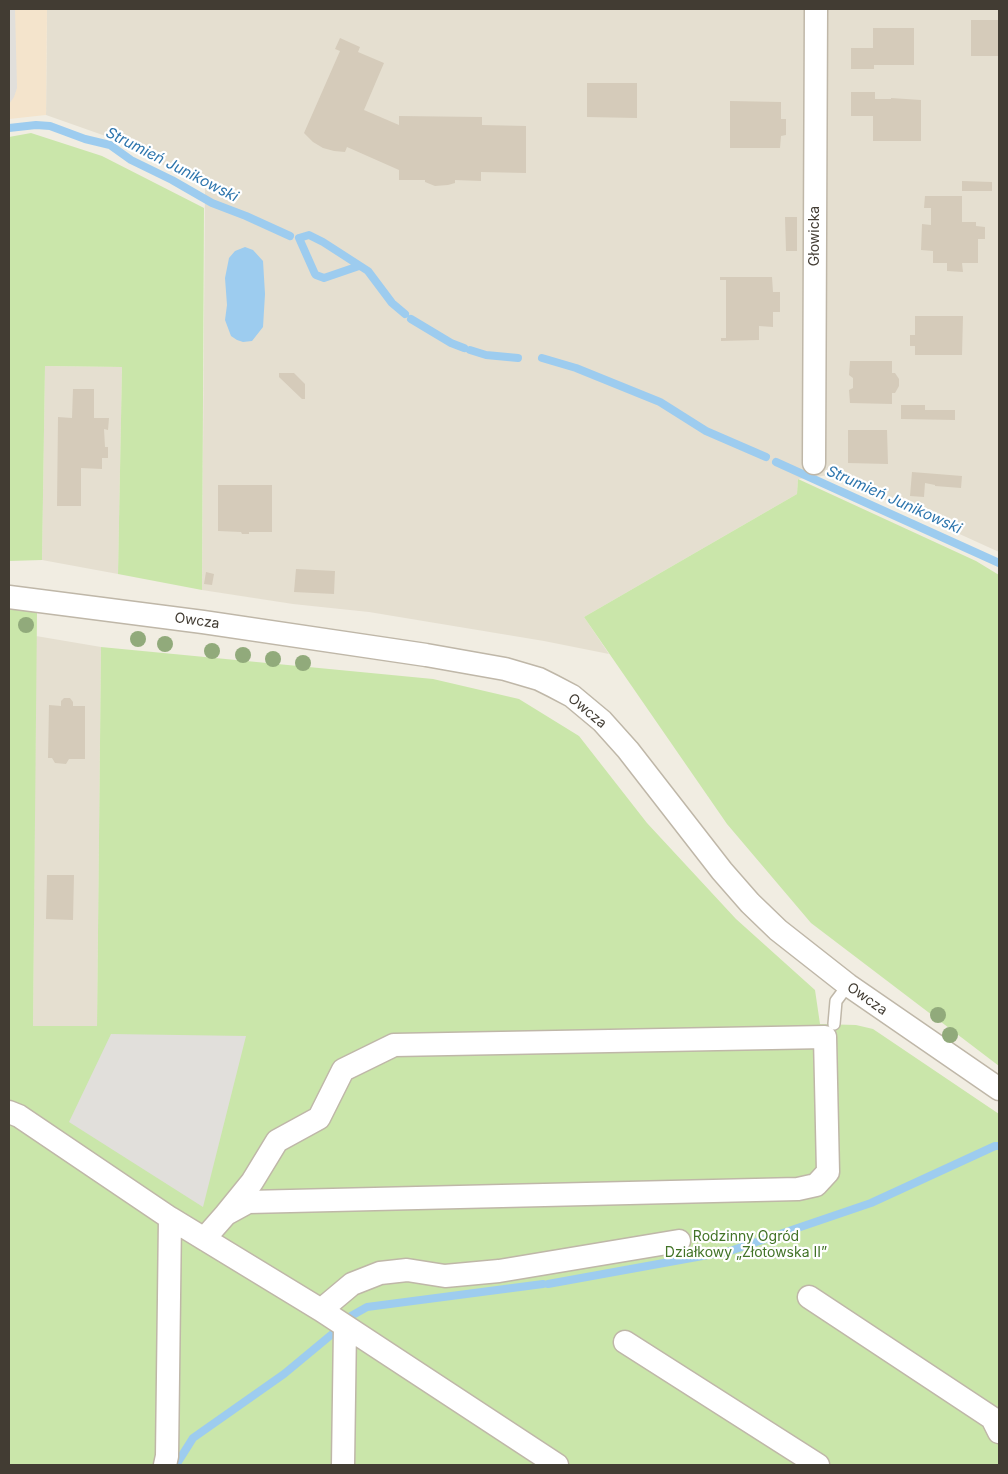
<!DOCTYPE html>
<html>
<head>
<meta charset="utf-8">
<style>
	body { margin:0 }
	#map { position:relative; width:1008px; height:1474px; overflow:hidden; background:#f1ede2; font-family:Inter,sans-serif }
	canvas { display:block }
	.frame { position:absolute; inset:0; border:10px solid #423c33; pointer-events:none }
</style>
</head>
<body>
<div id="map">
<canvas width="1008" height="1474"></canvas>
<div class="frame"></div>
</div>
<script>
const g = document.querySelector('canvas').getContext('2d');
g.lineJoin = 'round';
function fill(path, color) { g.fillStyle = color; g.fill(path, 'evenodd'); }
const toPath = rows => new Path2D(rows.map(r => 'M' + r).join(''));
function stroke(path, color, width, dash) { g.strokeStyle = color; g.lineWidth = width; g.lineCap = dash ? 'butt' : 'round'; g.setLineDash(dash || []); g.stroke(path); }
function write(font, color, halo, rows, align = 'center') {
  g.font = font + ' Inter,sans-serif'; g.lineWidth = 4.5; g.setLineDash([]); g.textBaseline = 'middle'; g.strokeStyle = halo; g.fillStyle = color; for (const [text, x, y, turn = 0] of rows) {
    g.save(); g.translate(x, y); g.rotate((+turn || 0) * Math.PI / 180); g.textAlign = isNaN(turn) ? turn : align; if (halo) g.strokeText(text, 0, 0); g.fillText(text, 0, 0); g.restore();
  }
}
fill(toPath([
	[47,9,999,9,999,552,830,475,798,479,797,494,584,617,609,654,544,641,369,612,293,604,202,590,205,187,114,139,46,115],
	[45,366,122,367,118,574,42,560],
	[36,636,101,647,97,1026,33,1026]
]), '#e5dfd0');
fill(toPath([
	[9,9,47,9,46,115,9,119]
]), '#f4e4cc');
fill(toPath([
	[31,133,102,156,204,208,202,590,118,574,122,367,45,366,42,560,9,561,9,137],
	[798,479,976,561,999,575,999,1066,811,923,727,824,584,617,797,494],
	[9,608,37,612,33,1026,97,1026,101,647,433,679,519,699,579,736,647,823,736,919,815,990,820,1024,856,1025,873,1029,999,1114,999,1465,9,1465]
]), '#cae6aa');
fill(toPath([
	[9,9,15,9,17,88,14,97,9,104],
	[111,1034,246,1036,203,1207,69,1122]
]), '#e1dfdb');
fill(toPath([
	[245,247,253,250,263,261,265,294,263,327,252,341,243,342,237,340,231,336,225,320,227,305,225,278,229,258,235,251]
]), '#9dccef');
stroke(toPath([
	[9,128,36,125,50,126,85,139,110,145,131,160,172,180,212,203,246,216,290,236],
	[315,274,299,238,309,235,323,242,368,271,392,303,405,314],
	[316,275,324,278,359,266],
	[411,319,451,343,464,348],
	[470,350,486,355,518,358],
	[542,358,576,368,660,402,706,431,766,457],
	[776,462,999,563],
	[548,1284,730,1251,871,1203,995,1146,999,1146],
	[351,1316,367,1307,543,1284],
	[176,1465,193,1438,284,1374,331,1335]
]), '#9dccef', 8);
fill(toPath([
	[971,20,999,20,999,56,971,56],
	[873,28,914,28,914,65,874,65,874,69,851,69,851,48,873,48],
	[340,38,360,47,358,52,384,63,364,110,399,125,399,116,482,117,482,125,526,126,526,173,481,172,481,181,455,180,455,183,448,185,435,186,425,182,425,180,399,180,399,170,347,147,345,152,334,151,323,148,313,142,304,133,340,51,335,49],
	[587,83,637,83,637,118,587,117],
	[851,92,875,92,875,99,891,99,891,98,921,100,921,141,873,141,873,116,851,116],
	[730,101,781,102,781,119,786,119,786,135,781,136,780,148,730,148],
	[962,181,992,182,992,191,962,191],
	[925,196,962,196,962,222,976,222,976,226,985,227,985,239,978,239,978,263,962,263,963,272,947,271,947,263,933,263,933,251,921,250,922,224,931,225,931,208,924,208],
	[785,217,797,217,797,251,786,251],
	[720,277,772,277,773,292,780,292,780,312,773,312,773,327,759,326,759,340,721,341,721,338,726,338,726,280,720,280],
	[915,316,963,316,962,355,915,355,915,346,910,346,910,335,915,335],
	[850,361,892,361,892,373,895,373,899,379,899,386,895,393,892,393,892,404,850,403,849,390,853,388,853,378,849,375],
	[279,373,294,373,305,384,305,399,302,399,279,377],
	[73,389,94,389,94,418,109,418,108,430,104,429,105,447,108,447,108,458,102,458,102,469,81,468,81,506,57,506,58,417,72,418],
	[901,405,925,405,925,410,955,410,955,420,901,419],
	[848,430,887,430,888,464,848,463],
	[912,472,962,476,961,488,935,486,935,485,925,483,924,497,910,496],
	[218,485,272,485,272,532,249,532,249,534,242,534,241,532,218,531],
	[296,569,335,571,334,594,294,592],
	[206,572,214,574,212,585,204,584],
	[64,698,70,698,73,702,73,706,85,706,85,759,69,759,66,764,55,763,52,758,48,758,49,705,61,706,61,701],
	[47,875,74,875,73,920,46,919]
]), '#d5cbba');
const service = toPath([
	[834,1024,836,1001,848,985]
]);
const minor = toPath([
	[814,463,816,9],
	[9,597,203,622,426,655,505,669,539,679,553,686,572,696,602,721,628,750,722,871,750,903,778,930,848,985,999,1089],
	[9,1112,19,1116,170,1218,321,1310,557,1465],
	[204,1239,226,1214,248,1202,798,1189,816,1185,828,1172,825,1037,394,1045,343,1070,319,1118,277,1141,252,1182,226,1214],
	[809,1297,992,1418,999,1432],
	[321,1310,352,1284,380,1273,407,1270,445,1276,499,1271,679,1241],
	[625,1342,818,1465],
	[165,1465,167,1456,170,1218],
	[343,1465,345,1327]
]);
stroke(service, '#bfb7a8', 14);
stroke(minor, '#bfb7a8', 25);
stroke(service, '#fff', 11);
stroke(minor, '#fff', 22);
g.fillStyle = '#91aa7b';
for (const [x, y] of [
	[26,625],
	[138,639],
	[165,644],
	[212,651],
	[243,655],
	[273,659],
	[303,663],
	[938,1015],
	[950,1035]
]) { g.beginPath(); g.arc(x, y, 8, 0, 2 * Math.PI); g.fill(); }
write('14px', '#423c33', '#fff', [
	["Głowicka",815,236,-90],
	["Owcza",197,621,8],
	["Owcza",587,711,40],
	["Owcza",867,999,35]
]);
write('14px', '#427327', '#fff', [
	["Rodzinny Ogród",746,1237],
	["Działkowy „Złotowska II”",746,1253]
]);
write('italic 15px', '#2d75ad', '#fff', [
	["Strumień Junikowski",172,165,27],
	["Strumień Junikowski",894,500,24]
]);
</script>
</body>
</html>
